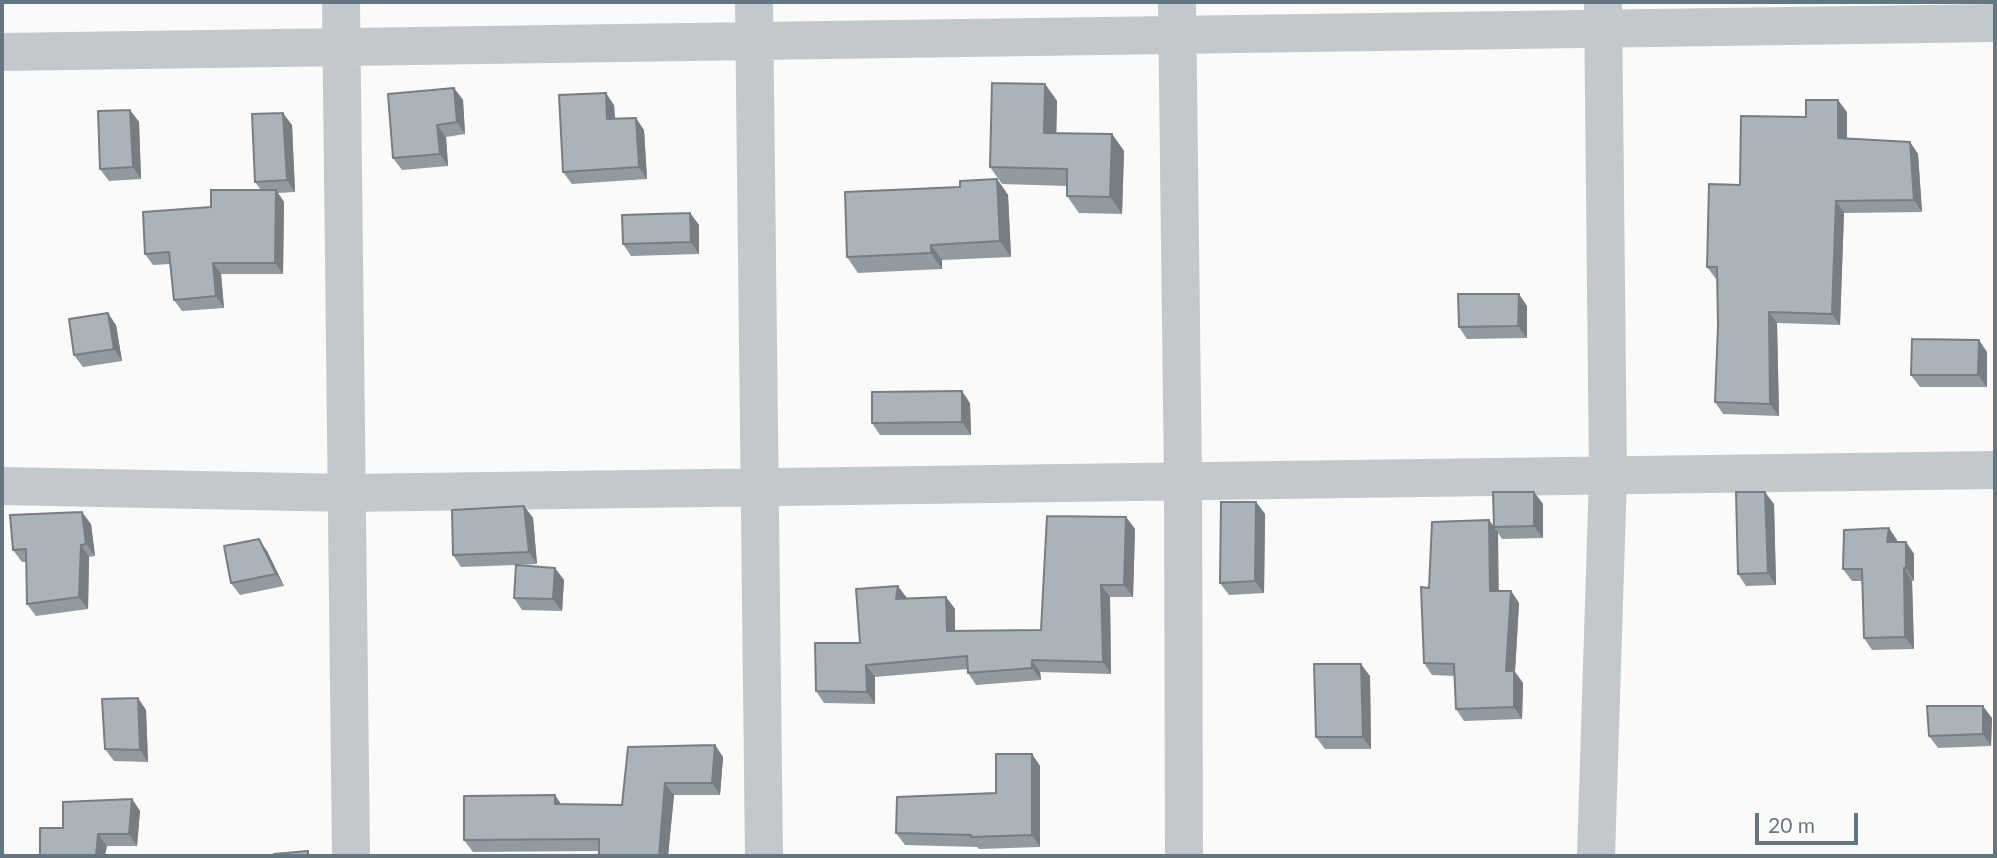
<!DOCTYPE html>
<html>
<head>
<meta charset="utf-8">
<style>
	body { margin:0 }
	#map { position:relative; width:1997px; height:858px; overflow:hidden; background:#fafaf8; font-family:Lato,sans-serif }
	canvas { display:block }
	.frame { position:absolute; inset:0; border:4px solid #657683; pointer-events:none }
	.scale { position:absolute; left:1755px; top:813px; width:103px; height:32px; box-sizing:border-box; border:4px solid #657683; border-top:0; padding-left:9px; font-size:21px; line-height:24px; white-space:nowrap; color:#657683; -webkit-text-stroke:5px #fff; paint-order:stroke }
</style>
</head>
<body>
<div id="map">
<canvas width="1997" height="858"></canvas>
<div class="frame"></div>
<div class="scale">20 m</div>
</div>
<script>
const g = document.querySelector('canvas').getContext('2d');
g.lineJoin = 'round';
const toPath = rows => new Path2D(rows.map(r => 'M' + r).join(''));
function stroke(path, color, width, dash) { g.strokeStyle = color; g.lineWidth = width; g.lineCap = dash ? 'butt' : 'round'; g.setLineDash(dash || []); g.stroke(path); }
function fill(path, color) { g.fillStyle = color; g.fill(path, 'evenodd'); }
stroke(toPath([
	[341,2,351,856],
	[754,2,764,856],
	[1177,2,1183,482,1184,856],
	[2,52,1995,23],
	[2,486,347,493,1995,470],
	[1596,856,1608,476,1603,2]
]), '#c3c8cc', 38);
fill(toPath([
	[1045,84,1057,101,1056,133,1112,134,1124,151,1122,214,1079,213,1067,196,1067,186,1002,184,990,167],
	[454,88,463,100,465,134,446,137,448,166,402,170,393,158],
	[614,105,615,118,644,130,647,179,572,184,563,172],
	[130,110,139,122,141,179,109,181,100,169],
	[1847,112,1847,138,1910,142,1918,154,1922,212,1844,213,1840,325,1777,323,1779,416,1723,414,1715,402,1718,326,1717,279,1716,279,1707,267,1740,185,1806,117],
	[292,125,295,192,278,193,284,202,283,274,221,274,224,308,182,311,174,300,170,264,153,265,145,254,211,207,261,190,255,182],
	[997,179,1008,195,1011,257,942,260,942,269,858,273,847,257,960,187],
	[690,213,699,225,699,254,631,256,623,244],
	[1527,306,1527,338,1467,339,1459,327],
	[116,325,122,361,83,367,74,355],
	[1987,352,1987,387,1920,387,1911,375],
	[970,403,971,435,880,435,872,423],
	[1534,492,1543,504,1543,538,1502,539,1494,527],
	[1256,502,1265,514,1264,593,1229,595,1220,583],
	[1774,504,1776,585,1746,586,1738,574],
	[524,506,533,518,537,564,516,565,555,568,564,580,562,611,522,610,514,598,516,565,461,567,453,555],
	[1126,517,1135,529,1133,597,1110,597,1111,674,1040,672,1041,680,976,685,968,673,968,669,875,677,875,704,824,703,816,691,860,643,907,599,946,597,955,609,955,631,1041,630],
	[1489,520,1498,532,1498,591,1511,591,1519,603,1515,672,1523,683,1522,719,1464,721,1456,709,1455,676,1432,675,1424,663,1429,588],
	[91,524,95,556,89,557,88,609,36,616,27,604,26,562,22,562,13,550],
	[1897,540,1897,542,1906,542,1914,554,1914,581,1912,581,1914,649,1872,650,1864,638,1862,581,1852,581,1843,569],
	[267,551,284,586,240,595,231,583],
	[1370,676,1371,749,1325,749,1316,737],
	[138,698,146,710,148,762,114,761,105,749],
	[1992,718,1991,746,1938,748,1929,736],
	[715,745,723,757,720,795,674,795,668,856,599,856,599,851,473,852,464,840,555,795,561,805,622,805],
	[1032,754,1040,766,1040,847,979,849,977,847,905,845,896,833,996,793],
	[132,799,140,811,137,846,107,846,63,828]
]), '#929a9f');
fill(toPath([
	[1045,84,1057,101,1056,150,1044,133],
	[454,88,463,100,465,134,457,122],
	[606,93,614,105,616,131,607,119],
	[1838,100,1847,112,1847,149,1838,138],
	[130,110,139,122,141,179,133,167],
	[283,113,292,125,295,192,287,180],
	[636,118,644,130,647,179,639,167],
	[437,125,446,137,448,166,440,154],
	[1112,134,1124,151,1122,214,1110,197],
	[1910,142,1918,154,1922,212,1914,200],
	[997,179,1008,195,1011,257,1000,241],
	[276,190,284,202,283,274,275,263],
	[1836,201,1844,213,1840,325,1832,314],
	[690,213,699,225,699,254,691,242],
	[931,245,942,260,942,269,931,253],
	[213,263,221,274,224,308,216,296],
	[1519,294,1527,306,1527,338,1518,326],
	[1769,312,1777,323,1779,416,1770,404],
	[108,313,116,325,122,361,114,349],
	[1979,340,1987,352,1987,387,1978,375],
	[962,391,970,403,971,435,962,422],
	[1534,492,1543,504,1543,538,1534,526],
	[1765,492,1774,504,1776,585,1768,573],
	[1256,502,1265,514,1264,593,1255,581],
	[524,506,533,518,537,564,529,552],
	[82,512,91,524,95,556,86,544],
	[1126,517,1135,529,1133,597,1124,585],
	[1489,520,1498,532,1499,603,1490,591],
	[1889,528,1897,540,1896,554,1887,542],
	[259,539,267,551,284,586,276,574],
	[1906,542,1914,554,1914,581,1906,568],
	[81,545,89,557,88,609,79,597],
	[555,568,564,580,562,611,553,599],
	[1904,568,1912,581,1914,649,1905,637],
	[1101,585,1110,597,1111,674,1103,662],
	[898,586,907,598,896,599],
	[1511,591,1519,603,1515,672,1523,683,1522,719,1514,707,1506,671],
	[946,597,955,609,955,643,947,631],
	[1032,660,1040,672,1041,680,1032,668],
	[1361,664,1370,676,1371,749,1363,737],
	[866,665,875,677,875,704,867,692],
	[138,698,146,710,148,762,140,750],
	[1983,706,1992,718,1991,746,1983,734],
	[715,745,723,757,720,795,712,783],
	[1032,754,1040,766,1040,847,1032,835],
	[665,783,674,795,668,856,659,856],
	[555,795,563,807,555,804],
	[132,799,140,811,137,846,129,834],
	[98,834,107,846,105,856,96,856]
]), '#777d82');
const building = toPath([
	[992,83,1045,84,1044,133,1112,134,1110,197,1067,196,1067,169,990,167,992,83],
	[454,88,457,122,437,125,440,154,393,158,388,94,454,88],
	[606,93,607,119,636,118,639,167,563,172,559,95,606,93],
	[1806,100,1838,100,1838,138,1910,142,1914,200,1836,201,1832,314,1769,312,1770,404,1715,402,1718,326,1717,267,1707,267,1709,184,1740,185,1741,116,1806,117,1806,100],
	[130,110,133,167,100,169,98,111,130,110],
	[283,113,287,180,255,182,252,114,283,113],
	[997,179,1000,241,931,245,931,253,847,257,845,192,960,187,960,181,997,179],
	[211,190,276,190,275,263,213,263,216,296,174,300,169,252,145,254,143,212,211,207,211,190],
	[690,213,691,242,623,244,622,215,690,213],
	[1458,294,1519,294,1518,326,1459,327,1458,294],
	[108,313,114,349,74,355,69,319,108,313],
	[1912,339,1979,340,1978,375,1911,375,1912,339],
	[962,391,962,422,872,423,872,392,962,391],
	[1493,492,1534,492,1534,526,1494,527,1493,492],
	[1736,492,1765,492,1768,573,1738,574,1736,492],
	[1221,502,1256,502,1255,581,1220,583,1221,502],
	[524,506,529,552,453,555,452,510,524,506],
	[82,512,86,544,81,545,79,597,27,604,26,549,13,550,10,515,82,512],
	[1047,516,1126,517,1124,585,1101,585,1103,662,1032,660,1032,668,968,673,967,656,866,665,867,692,816,691,815,643,860,643,856,589,898,586,896,599,946,597,947,631,1041,630,1047,516],
	[1489,520,1490,591,1511,591,1506,671,1514,671,1514,707,1456,709,1454,664,1424,663,1421,587,1429,588,1432,522,1489,520],
	[1889,528,1887,542,1906,542,1906,568,1904,568,1905,637,1864,638,1862,569,1843,569,1844,530,1889,528],
	[259,539,276,574,231,583,224,546,259,539],
	[516,565,555,568,553,599,514,598,516,565],
	[1314,664,1361,664,1363,737,1316,737,1314,664],
	[138,698,140,750,105,749,102,699,138,698],
	[1927,706,1983,706,1983,734,1929,736,1927,706],
	[715,745,712,783,665,783,659,856,599,856,599,839,464,840,464,796,555,795,555,804,622,805,628,747,715,745],
	[996,754,1032,754,1032,835,971,837,971,835,896,833,897,797,996,793,996,754],
	[132,799,129,834,98,834,96,856,40,856,40,828,63,828,63,802,132,799],
	[308,851,308,856,274,856,274,854,308,851]
]);
fill(building, '#aab3b9');
stroke(building, '#777d82', 2);
</script>
</body>
</html>
